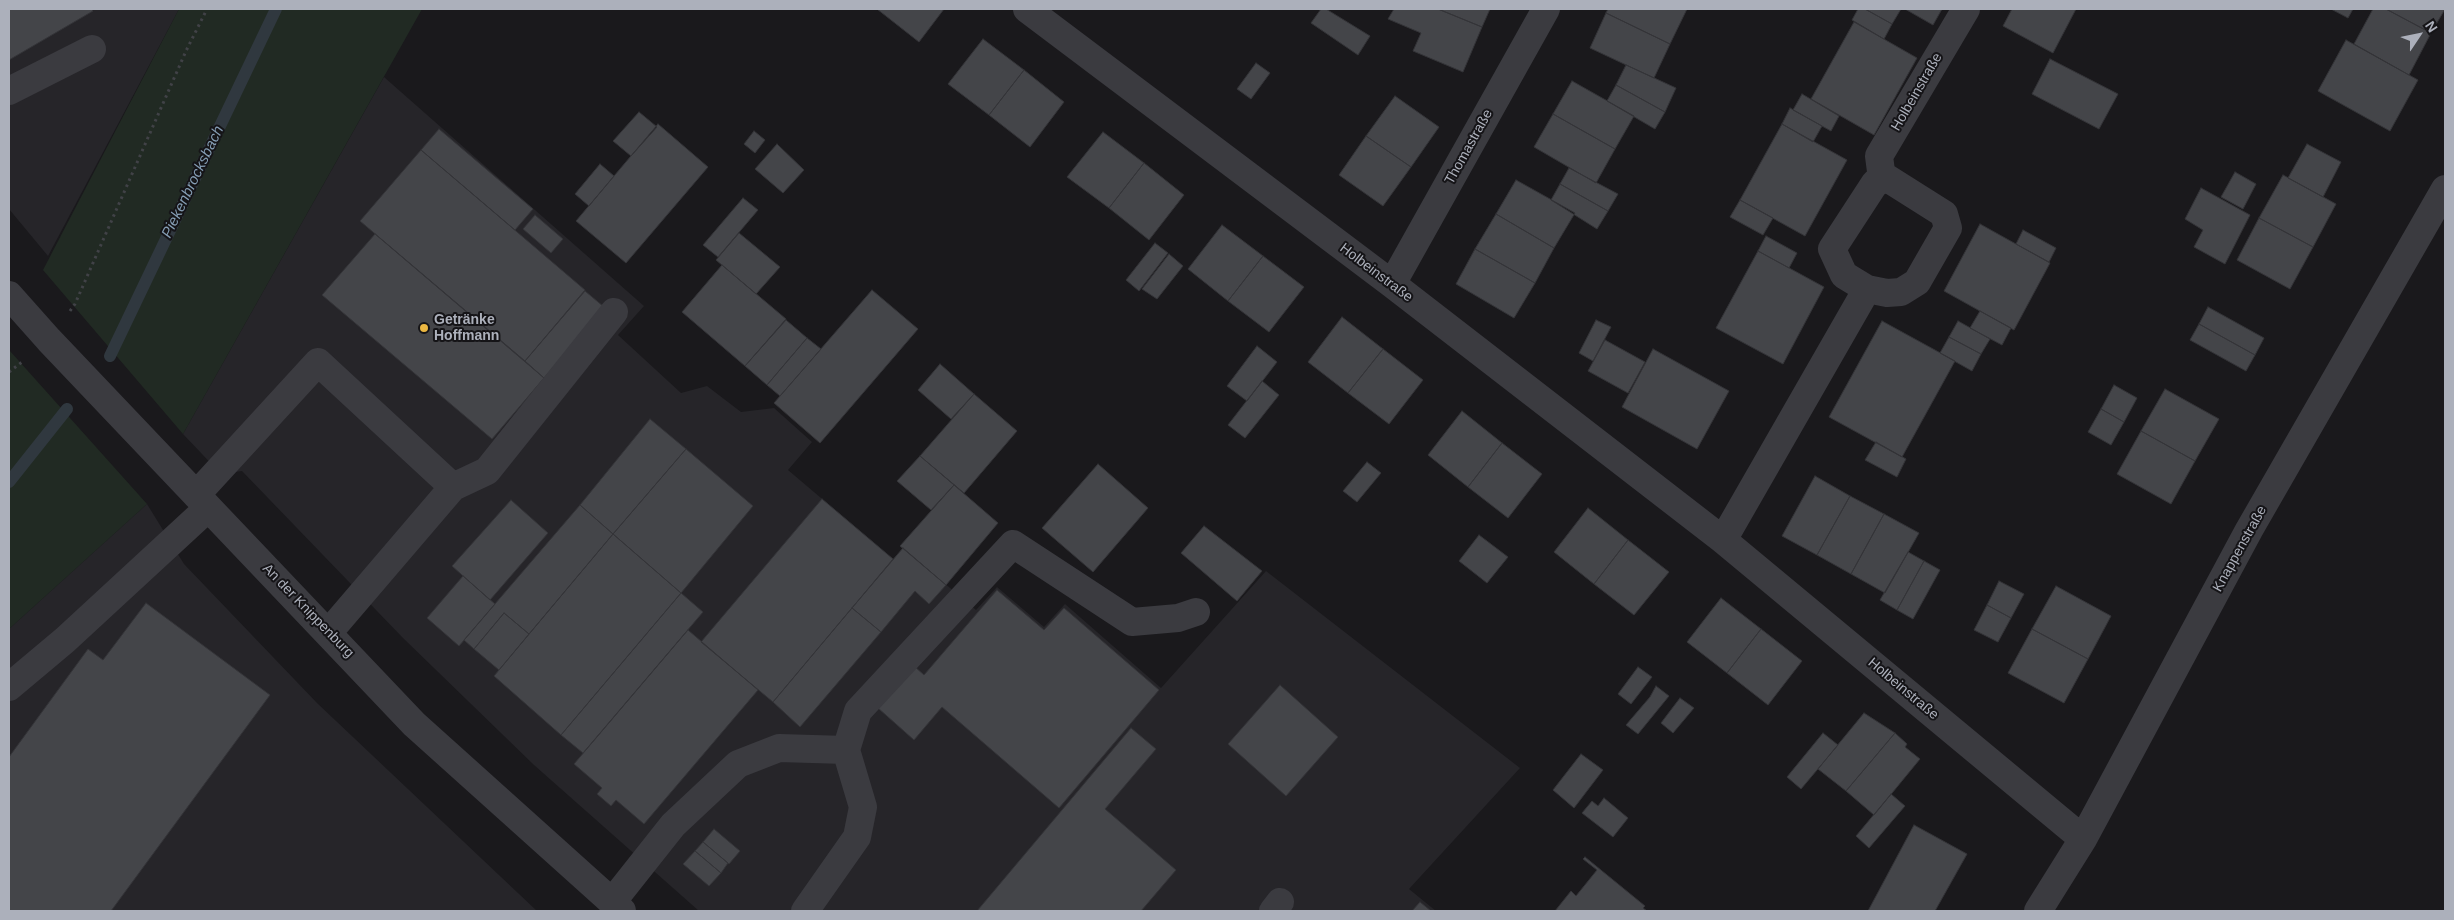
<!DOCTYPE html>
<html>
<head>
<meta charset="utf-8">
<style>
	body { margin:0 }
	#map { position:relative; width:2454px; height:920px; overflow:hidden; background:#1a191c; font-family:Arial,sans-serif }
	canvas { display:block }
	.frame { position:absolute; inset:0; border:10px solid #acb0bb; pointer-events:none }
	.north { position:absolute; left:2394px; top:10px; width:50px; height:50px; -webkit-text-stroke:4px #151417; paint-order:stroke; rotate:56deg; font-size:14px; font-weight:700; line-height:20px; text-align:center; color:#acb0bb }
	.north::after { content:''; display:block; margin:auto; width:18px; height:22px; background:#acb0bb; clip-path:polygon(50% 0,100% 100%,50% 72%,0 100%) }
</style>
</head>
<body>
<div id="map">
<canvas width="2454" height="920"></canvas>
<div class="frame"></div>
<div class="north">N</div>
</div>
<script>
const g = document.querySelector('canvas').getContext('2d');
g.lineJoin = 'round';
function fill(path, color) { g.fillStyle = color; g.fill(path, 'evenodd'); }
const toPath = rows => new Path2D(rows.map(r => 'M' + r).join(''));
function stroke(path, color, width, dash) { g.strokeStyle = color; g.lineWidth = width; g.lineCap = dash ? 'butt' : 'round'; g.setLineDash(dash || []); g.stroke(path); }
function write(font, color, halo, rows, align = 'center') {
  g.font = font + ' Arial,sans-serif'; g.lineWidth = 4; g.setLineDash([]); g.textBaseline = 'middle'; g.strokeStyle = halo; g.fillStyle = color; for (const [text, x, y, turn = 0] of rows) {
    g.save(); g.translate(x, y); g.rotate((+turn || 0) * Math.PI / 180); g.textAlign = isNaN(turn) ? turn : align; if (halo) g.strokeText(text, 0, 0); g.fillText(text, 0, 0); g.restore();
  }
}
fill(toPath([
	[9,9,179,9,48,256,9,209],
	[384,77,644,306,618,335,681,393,707,386,741,412,774,408,812,442,788,470,893,559,903,548,976,610,997,587,1044,627,1065,604,1161,688,1266,571,1520,768,1409,889,1436,911,699,911,534,765,403,638,242,471,221,474,183,434],
	[147,504,184,564,317,703,537,911,9,911,9,629]
]), '#262529');
fill(toPath([
	[179,9,422,9,183,434,43,270],
	[10,351,147,504,9,629,9,352]
]), '#212a23');
stroke(toPath([
	[110,356,276,9],
	[9,482,67,409]
]), '#30383f', 12);
const building = toPath([
	[9,9,91,9,93,11,9,60,9,9],
	[877,9,944,9,919,42,877,9],
	[1321,9,1326,9,1370,36,1358,55,1311,23,1321,9],
	[1394,9,1438,9,1482,27,1463,72,1413,51,1421,33,1388,19,1394,9],
	[1438,9,1490,9,1482,27,1438,9],
	[1608,9,1687,9,1670,44,1606,13,1608,9],
	[1858,9,1865,9,1892,24,1884,39,1852,20,1858,9],
	[1865,9,1901,9,1892,24,1865,9],
	[1905,9,1942,9,1933,25,1905,9],
	[2012,9,2076,9,2053,53,2003,26,2012,9],
	[2331,9,2353,9,2348,18,2331,9],
	[2373,9,2386,9,2431,33,2409,75,2354,44,2373,9],
	[2386,9,2445,9,2431,33,2386,9],
	[1606,13,1670,44,1654,78,1590,48,1606,13],
	[1854,22,1917,58,1874,135,1811,99,1854,22],
	[983,39,1024,70,989,115,948,84,983,39],
	[2346,40,2418,80,2390,131,2318,91,2346,40],
	[2050,59,2118,94,2099,129,2032,94,2050,59],
	[1256,63,1270,73,1251,99,1237,89,1256,63],
	[1626,65,1676,88,1665,112,1616,85,1626,65],
	[1024,70,1064,102,1030,147,989,115,1024,70],
	[1572,81,1634,116,1615,149,1553,114,1572,81],
	[1616,85,1665,112,1655,129,1607,101,1616,85],
	[1802,94,1839,116,1831,131,1793,110,1802,94],
	[1395,96,1439,127,1411,167,1366,136,1395,96],
	[1790,108,1822,126,1813,142,1782,124,1790,108],
	[639,112,657,127,631,156,613,141,639,112],
	[1553,114,1615,149,1596,183,1534,147,1553,114],
	[658,124,708,167,626,263,576,221,658,124],
	[1782,124,1847,160,1805,236,1740,200,1782,124],
	[439,129,533,209,515,230,421,150,439,129],
	[754,131,765,140,755,153,744,144,754,131],
	[1103,132,1144,163,1109,208,1067,177,1103,132],
	[1366,136,1411,167,1383,206,1339,175,1366,136],
	[777,144,804,170,783,193,755,169,777,144],
	[2307,144,2341,162,2323,197,2288,178,2307,144],
	[421,150,585,290,525,361,360,221,421,150],
	[1144,163,1184,195,1149,240,1109,208,1144,163],
	[600,164,614,176,589,206,575,194,600,164],
	[1569,168,1618,194,1608,211,1560,184,1569,168],
	[2235,172,2256,184,2243,209,2221,197,2235,172],
	[2283,175,2336,204,2313,247,2259,218,2283,175],
	[1516,180,1575,213,1554,248,1496,214,1516,180],
	[1560,184,1608,211,1597,229,1551,200,1560,184],
	[2201,188,2250,215,2225,264,2194,247,2203,230,2185,219,2201,188],
	[743,198,758,210,718,257,703,245,743,198],
	[1740,200,1773,218,1763,235,1730,217,1740,200],
	[1496,214,1554,248,1535,283,1475,249,1496,214],
	[535,215,563,239,551,253,523,229,535,215],
	[2259,218,2313,247,2290,289,2237,260,2259,218],
	[1980,224,2050,263,2014,330,1944,291,1980,224],
	[1222,225,1263,256,1228,301,1188,269,1222,225],
	[2023,230,2056,248,2049,262,2016,244,2023,230],
	[739,233,780,267,756,294,716,260,739,233],
	[375,234,544,378,492,439,322,295,375,234],
	[1766,236,1797,253,1789,268,1758,251,1766,236],
	[1155,243,1168,253,1139,291,1126,280,1155,243],
	[1475,249,1535,283,1514,318,1456,284,1475,249],
	[1758,251,1824,287,1783,364,1716,328,1758,251],
	[1169,254,1183,266,1157,299,1142,289,1169,254],
	[1263,256,1304,287,1269,332,1228,301,1263,256],
	[722,265,786,319,745,366,682,312,722,265],
	[872,290,918,329,820,443,774,403,872,290],
	[585,291,604,307,544,378,525,361,585,291],
	[2208,307,2264,338,2255,355,2199,324,2208,307],
	[1980,311,2011,328,2002,345,1970,328,1980,311],
	[1342,317,1383,349,1348,393,1308,362,1342,317],
	[786,320,807,338,767,385,745,366,786,320],
	[1596,320,1611,327,1593,361,1579,353,1596,320],
	[1882,321,1955,361,1902,457,1829,417,1882,321],
	[1958,321,1990,339,1981,354,1949,337,1958,321],
	[2199,324,2255,355,2246,371,2190,340,2199,324],
	[1949,337,1981,354,1972,371,1940,353,1949,337],
	[807,338,821,349,780,396,767,385,807,338],
	[1605,340,1645,362,1628,393,1588,371,1605,340],
	[1257,346,1277,362,1247,401,1227,386,1257,346],
	[1383,349,1423,380,1389,424,1348,393,1383,349],
	[1653,349,1729,391,1697,449,1622,407,1653,349],
	[940,364,974,394,951,419,918,390,940,364],
	[1262,381,1279,395,1245,438,1228,425,1262,381],
	[2114,385,2137,398,2124,422,2101,409,2114,385],
	[2165,389,2219,419,2195,461,2141,431,2165,389],
	[974,394,1017,431,964,493,920,456,974,394],
	[2101,409,2124,422,2111,445,2088,432,2101,409],
	[1462,411,1502,443,1468,487,1428,455,1462,411],
	[650,419,686,449,613,534,580,505,650,419],
	[2141,431,2195,461,2171,504,2117,474,2141,431],
	[1876,442,1906,459,1897,477,1865,460,1876,442],
	[1502,443,1542,474,1508,518,1468,487,1502,443],
	[686,449,753,506,681,593,613,534,686,449],
	[920,456,954,485,931,510,897,481,920,456],
	[1367,462,1381,473,1357,502,1343,491,1367,462],
	[1098,464,1148,508,1093,572,1042,528,1098,464],
	[1815,476,1850,496,1817,555,1782,536,1815,476],
	[954,485,998,523,946,585,900,546,954,485],
	[1850,496,1884,514,1851,574,1817,555,1850,496],
	[822,499,893,559,773,702,701,642,822,499],
	[511,500,548,533,490,600,452,566,511,500],
	[580,505,613,534,529,634,504,613,474,649,464,640,580,505],
	[1588,508,1628,540,1594,584,1554,552,1588,508],
	[1884,514,1919,533,1885,593,1851,574,1884,514],
	[1204,526,1262,571,1237,601,1181,553,1204,526],
	[613,534,681,593,561,735,494,676,613,534],
	[1479,535,1508,557,1487,583,1459,561,1479,535],
	[1628,540,1669,572,1634,615,1594,584,1628,540],
	[903,548,946,585,929,604,915,591,881,632,852,608,903,548],
	[1908,552,1924,561,1897,610,1880,600,1908,552],
	[1924,561,1940,570,1913,619,1897,610,1924,561],
	[463,576,495,604,459,646,427,618,463,576],
	[1999,581,2024,594,2011,618,1987,605,1999,581],
	[2056,586,2111,616,2088,659,2032,629,2056,586],
	[997,590,1044,630,1064,608,1159,690,1059,808,942,707,914,740,878,708,914,666,924,675,997,590],
	[681,593,703,612,583,753,561,735,681,593],
	[1721,598,1761,629,1727,673,1687,642,1721,598],
	[146,603,270,695,111,911,9,911,9,757,88,649,103,660,146,603],
	[1987,605,2011,618,1998,642,1974,630,1987,605],
	[852,608,881,632,800,727,773,702,852,608],
	[504,613,529,634,499,670,474,649,504,613],
	[1761,629,1802,661,1768,705,1727,673,1761,629],
	[2032,629,2088,659,2064,703,2008,673,2032,629],
	[688,630,758,690,644,824,616,800,611,806,597,794,602,788,574,764,688,630],
	[1638,667,1652,677,1631,704,1618,694,1638,667],
	[1280,685,1338,737,1286,796,1228,744,1280,685],
	[1656,686,1669,696,1638,734,1626,725,1650,697,1656,686],
	[1680,698,1694,708,1673,733,1661,723,1680,698],
	[1864,713,1895,733,1846,791,1818,769,1864,713],
	[1131,728,1156,749,1105,809,1176,870,1141,911,977,911,1131,728],
	[1823,733,1838,745,1801,789,1787,777,1823,733],
	[1895,733,1907,744,1905,747,1920,759,1874,815,1846,791,1895,733],
	[1581,754,1603,770,1574,808,1553,790,1581,754],
	[1891,794,1905,806,1869,848,1856,836,1891,794],
	[1604,798,1628,818,1613,837,1582,813,1592,801,1598,806,1604,798],
	[1914,825,1967,854,1935,911,1868,911,1914,825],
	[714,829,740,851,729,864,703,842,714,829],
	[703,842,728,863,721,873,695,851,703,842],
	[695,851,721,873,709,886,683,864,695,851],
	[1585,857,1645,906,1643,908,1647,911,1555,911,1571,891,1576,896,1597,870,1583,859,1585,857],
	[1420,902,1431,911,1412,911,1420,902]
]);
fill(building, '#444549');
stroke(building, '#343438', 1);
stroke(toPath([
	[70,311,75,304,186,51,207,9],
	[9,372,22,362]
]), '#414247', 3, [2.5, 4]);
stroke(toPath([
	[1027,9,1392,284,1723,540,2083,839],
	[9,91,92,49],
	[1882,179,1879,156,1966,9],
	[1392,284,1546,9],
	[9,295,49,340,414,724,622,911],
	[453,487,487,471,614,312],
	[196,495,318,362,453,487,329,632],
	[1723,540,1867,289,1887,293,1901,292,1917,282,1948,228,1944,214,1887,178,1875,183,1832,249,1844,275,1867,289],
	[9,687,65,640,208,508],
	[612,902,673,825,738,764,779,748,846,750],
	[805,911,857,837,863,807,846,750,858,711,1013,544,1132,622,1178,618,1196,612],
	[1273,911,1280,902],
	[2038,911,2083,839,2249,530,2445,189]
]), '#3b3b40', 28);
for (const [x, y, r, color] of [
	[424,328,5,"#ebb742"]
]) { const dot = new Path2D(); dot.arc(x, y, r, 0, 2 * Math.PI); g.fillStyle = color; g.fill(dot); stroke(dot, '#151417', 2); }
write('14px', '#acb0bb', '#151417', [
	["Holbeinstraße",1917,92,-60],
	["Thomastraße",1469,147,-61],
	["Holbeinstraße",1376,273,37],
	["Knappenstraße",2240,549,-61],
	["An der Knippenburg",308,611,46],
	["Holbeinstraße",1903,689,40]
]);
write('bold 14px', '#acb0bb', '#151417', [
	["Getränke",434,320],
	["Hoffmann",434,336]
], 'left');
write('italic 15px', '#859db4', '#151417', [
	["Piekenbrocksbach",193,182,-64]
]);
</script>
</body>
</html>
